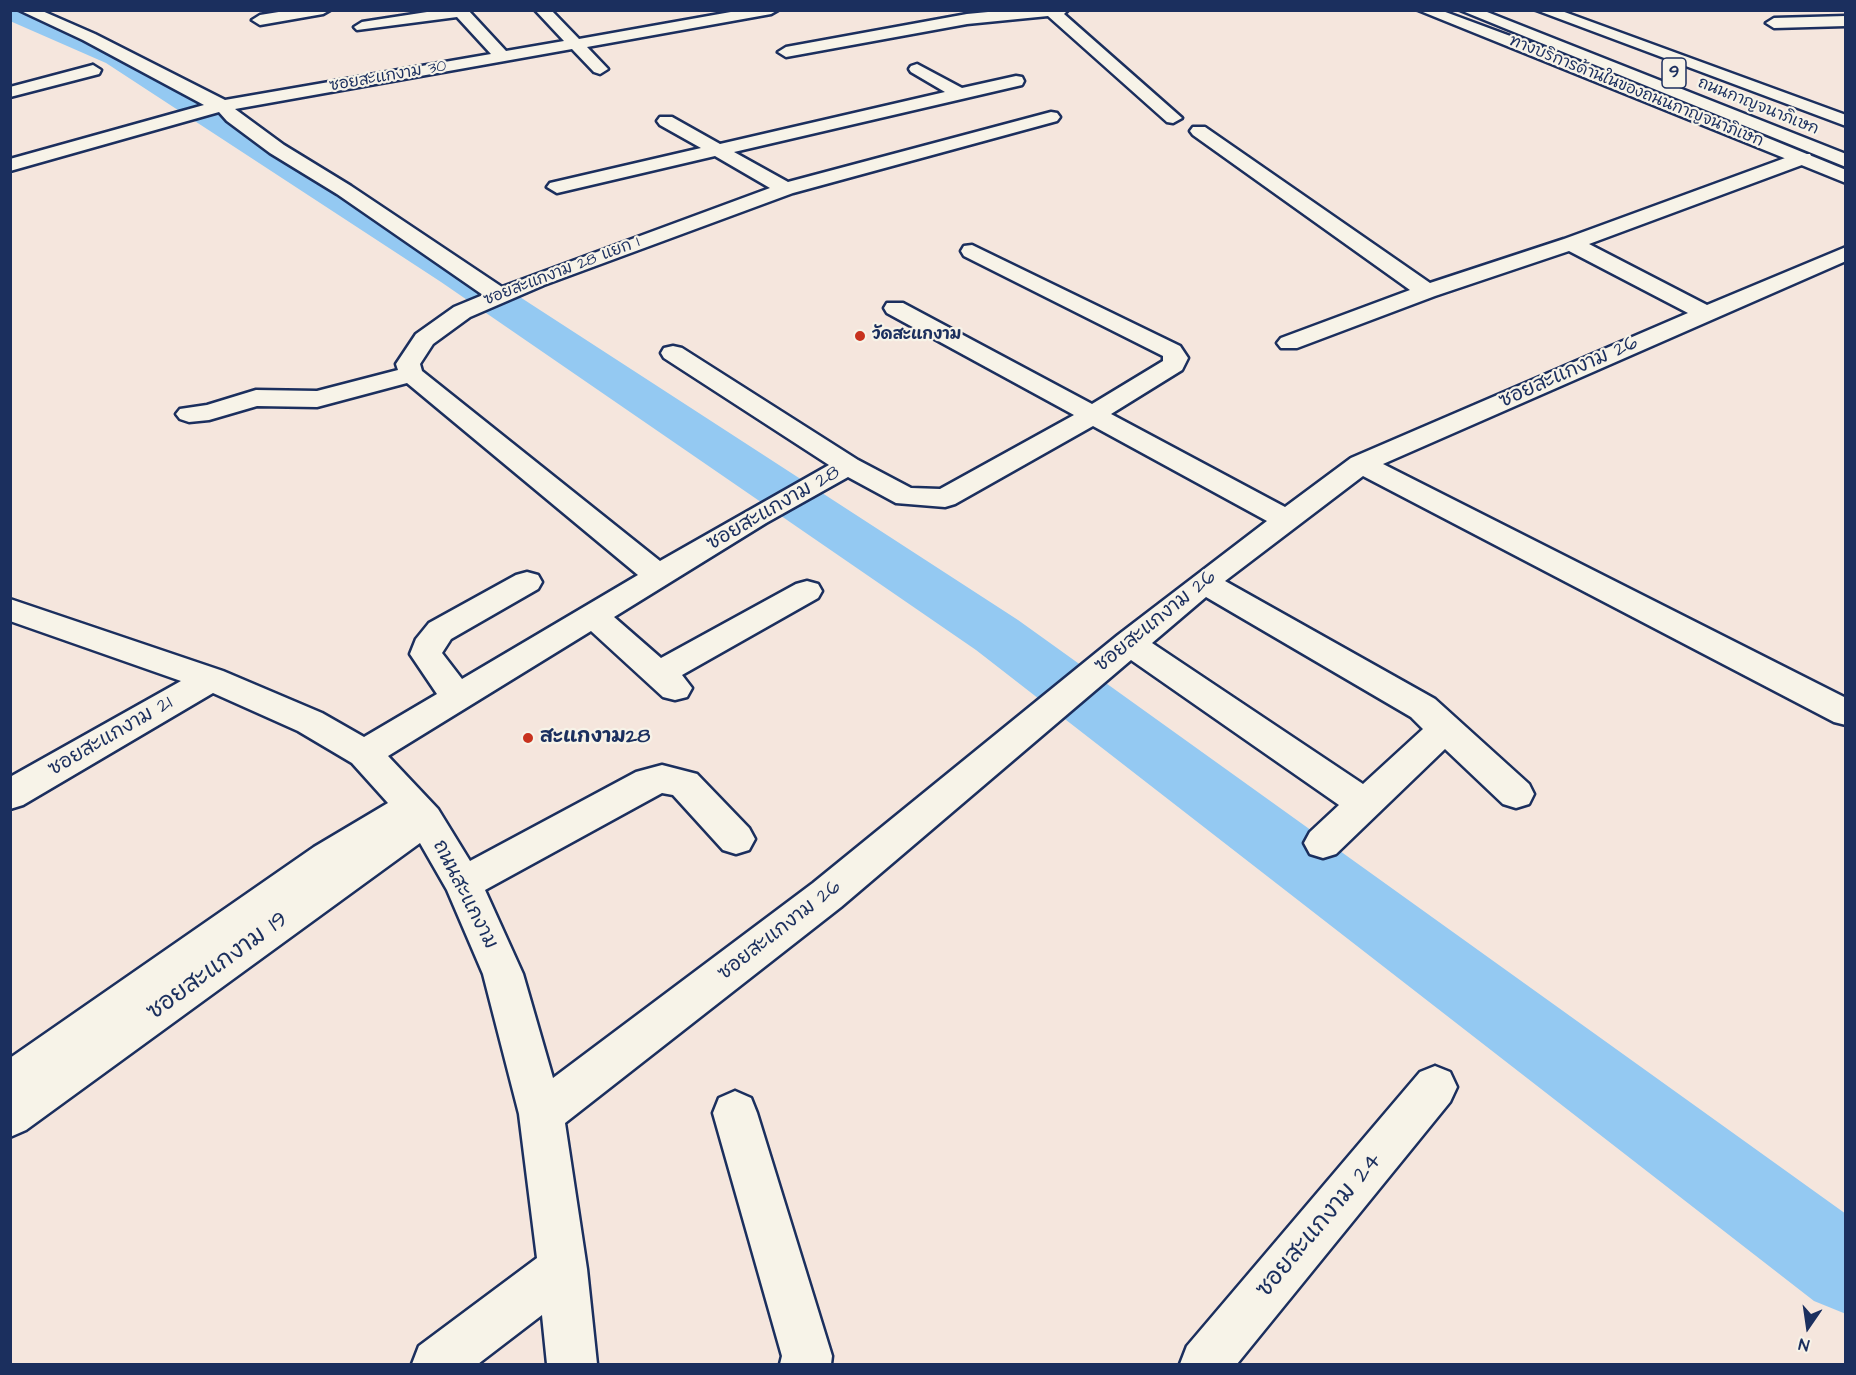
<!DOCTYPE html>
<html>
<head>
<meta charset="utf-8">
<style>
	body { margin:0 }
	#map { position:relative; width:1856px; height:1375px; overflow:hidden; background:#f5e6dd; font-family:"Architects Daughter",sans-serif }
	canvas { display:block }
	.frame { position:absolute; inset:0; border:12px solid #1b2f5e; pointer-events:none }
	.north { position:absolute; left:1778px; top:1297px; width:60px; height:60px; -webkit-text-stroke:4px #f7f3e8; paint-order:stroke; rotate:193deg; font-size:16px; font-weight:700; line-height:24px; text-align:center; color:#1b2f5e }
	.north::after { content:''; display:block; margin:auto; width:21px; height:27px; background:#1b2f5e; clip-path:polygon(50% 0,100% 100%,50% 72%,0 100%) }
</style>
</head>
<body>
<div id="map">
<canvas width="1856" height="1375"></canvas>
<div class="frame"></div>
<div class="north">N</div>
</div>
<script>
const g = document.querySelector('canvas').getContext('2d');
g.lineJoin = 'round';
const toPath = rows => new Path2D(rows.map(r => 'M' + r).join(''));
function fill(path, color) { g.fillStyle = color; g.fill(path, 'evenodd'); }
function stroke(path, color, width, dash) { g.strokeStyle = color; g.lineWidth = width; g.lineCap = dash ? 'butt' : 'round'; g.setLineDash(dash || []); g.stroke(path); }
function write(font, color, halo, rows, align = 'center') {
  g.font = font + ' "Architects Daughter","Playpen Sans Thai",sans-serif'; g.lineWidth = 4.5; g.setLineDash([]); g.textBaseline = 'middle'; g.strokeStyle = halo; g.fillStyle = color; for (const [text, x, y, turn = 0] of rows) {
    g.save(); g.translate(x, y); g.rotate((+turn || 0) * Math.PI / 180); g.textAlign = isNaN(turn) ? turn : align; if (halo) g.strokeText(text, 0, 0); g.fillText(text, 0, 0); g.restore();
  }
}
fill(toPath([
	[10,10,33,10,128,51,469,264,1018,620,1846,1214,1846,1314,1814,1301,976,650,441,282,106,63,10,21,10,10]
]), '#94c9f2');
const minor = toPath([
	[19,10,40,10,95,34,225,100,491,54,457,17,357,30,354,27,362,22,440,10,468,10,506,51,564,41,535,10,551,10,579,39,742,10,778,10,771,14,587,47,608,69,600,74,594,72,572,49,235,109,284,145,351,186,502,287,770,188,715,156,557,193,547,187,550,183,701,148,660,125,657,121,660,117,672,117,720,144,945,92,911,72,909,69,911,66,917,64,962,88,1016,76,1022,77,1024,81,1022,85,734,152,788,182,1051,112,1057,113,1060,117,1057,121,793,193,544,285,470,317,433,344,420,364,422,371,660,561,829,465,664,358,661,353,664,348,673,346,682,348,858,460,911,488,940,489,1074,415,887,313,884,308,887,303,903,303,1092,404,1163,361,1163,356,964,256,961,251,964,246,972,245,1180,346,1188,358,1182,370,1111,414,1285,507,1351,458,1688,313,1569,251,1435,296,1297,348,1281,348,1277,343,1281,338,1410,290,1193,135,1190,131,1193,127,1205,127,1430,283,1564,239,1796,154,1810,154,1812,158,1810,162,1589,244,1707,305,1846,247,1846,261,1383,464,1846,698,1846,725,1834,722,1363,476,1225,581,1435,699,1529,784,1534,794,1529,804,1516,808,1503,804,1445,749,1336,854,1323,858,1310,854,1304,843,1310,832,1339,805,1131,660,841,907,565,1123,587,1269,597,1364,547,1364,542,1315,478,1364,412,1364,419,1346,537,1258,519,1114,483,974,447,890,420,843,26,1130,10,1137,10,1058,314,847,388,803,352,763,298,731,213,693,23,805,10,809,10,777,181,681,10,621,10,599,223,671,322,713,364,737,437,694,410,654,416,639,429,623,516,575,527,572,538,575,542,582,538,589,451,639,442,653,462,679,638,575,407,383,317,407,257,406,209,420,189,422,180,419,176,414,180,409,207,405,256,390,317,391,398,370,396,364,416,334,454,307,483,295,337,194,270,153,227,121,219,112,10,171,10,159,204,105,83,40,19,10],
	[1093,426,1267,521,1118,635,813,883,553,1078,523,974,485,890,662,793,673,795,723,850,736,854,749,850,755,839,749,828,697,774,662,765,636,772,470,861,438,809,388,756,591,631,663,697,675,700,687,697,692,688,682,675,818,598,822,591,818,584,807,581,796,584,661,658,614,617,766,523,848,477,896,503,945,507,955,504,1093,426],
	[1206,597,1411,717,1423,729,1363,784,1152,643,1206,597],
	[291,10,330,10,323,14,260,25,252,20,260,15,291,10],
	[1009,10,1068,10,1064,14,1182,118,1173,123,1167,122,1048,16,967,24,786,57,778,52,786,47,967,14,1009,10],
	[1846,16,1846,26,1774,28,1766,23,1774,18,1846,16],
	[93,65,101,70,99,74,10,97,10,87,93,65],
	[1435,1066,1450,1072,1457,1087,1450,1102,1237,1364,1180,1364,1187,1346,1420,1072,1435,1066],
	[735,1091,751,1098,757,1113,832,1356,831,1364,780,1364,782,1356,713,1113,719,1098,735,1091]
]);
const major = toPath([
	[1418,10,1440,10,1594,67,1846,170,1846,183,1418,10]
]);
const highway = toPath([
	[1460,10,1482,10,1846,154,1846,167,1460,10],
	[1536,10,1559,10,1846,115,1846,126,1536,10]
]);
stroke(minor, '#1b2f5e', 5);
stroke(major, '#1b2f5e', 5);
stroke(highway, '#1b2f5e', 5);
fill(minor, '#f7f3e8');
fill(major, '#f7f3e8');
fill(highway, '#f7f3e8');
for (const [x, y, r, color] of [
	[860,336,6,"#c8321e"],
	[528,738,6,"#c8321e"]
]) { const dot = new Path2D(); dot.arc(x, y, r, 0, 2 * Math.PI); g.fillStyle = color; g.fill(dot); stroke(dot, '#f7f3e8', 2); }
write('16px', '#1b2f5e', '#f7f3e8', [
	["ซอยสะแกงาม 30",388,77,-10],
	["ทางบริการด้านในของถนนกาญจนาภิเษก",1636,92,22],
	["ถนนกาญจนาภิเษก",1758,107,22],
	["ซอยสะแกงาม 28 แยก 1",562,272,-21]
]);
write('bold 16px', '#1b2f5e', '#f7f3e8', [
	["วัดสะแกงาม",872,336]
], 'left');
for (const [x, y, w] of [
	[1674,73,24]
]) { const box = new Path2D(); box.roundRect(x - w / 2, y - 15, w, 30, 4.5); g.fillStyle = '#f7f3e8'; g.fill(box); stroke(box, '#1b2f5e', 1.5); }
write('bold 18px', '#1b2f5e', null, [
	["9",1674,73]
]);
write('20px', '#1b2f5e', '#f7f3e8', [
	["ซอยสะแกงาม 26",1569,373,-24],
	["ซอยสะแกงาม 28",774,509,-30],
	["ซอยสะแกงาม 26",1156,622,-39],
	["ซอยสะแกงาม 21",111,737,-30],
	["ถนนสะแกงาม",464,895,63],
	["ซอยสะแกงาม 26",780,931,-38]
]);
write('bold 20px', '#1b2f5e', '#f7f3e8', [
	["สะแกงาม28",540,738]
], 'left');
write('24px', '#1b2f5e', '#f7f3e8', [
	["ซอยสะแกงาม 19",218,967,-36],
	["ซอยสะแกงาม 24",1320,1226,-50]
]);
</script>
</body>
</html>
